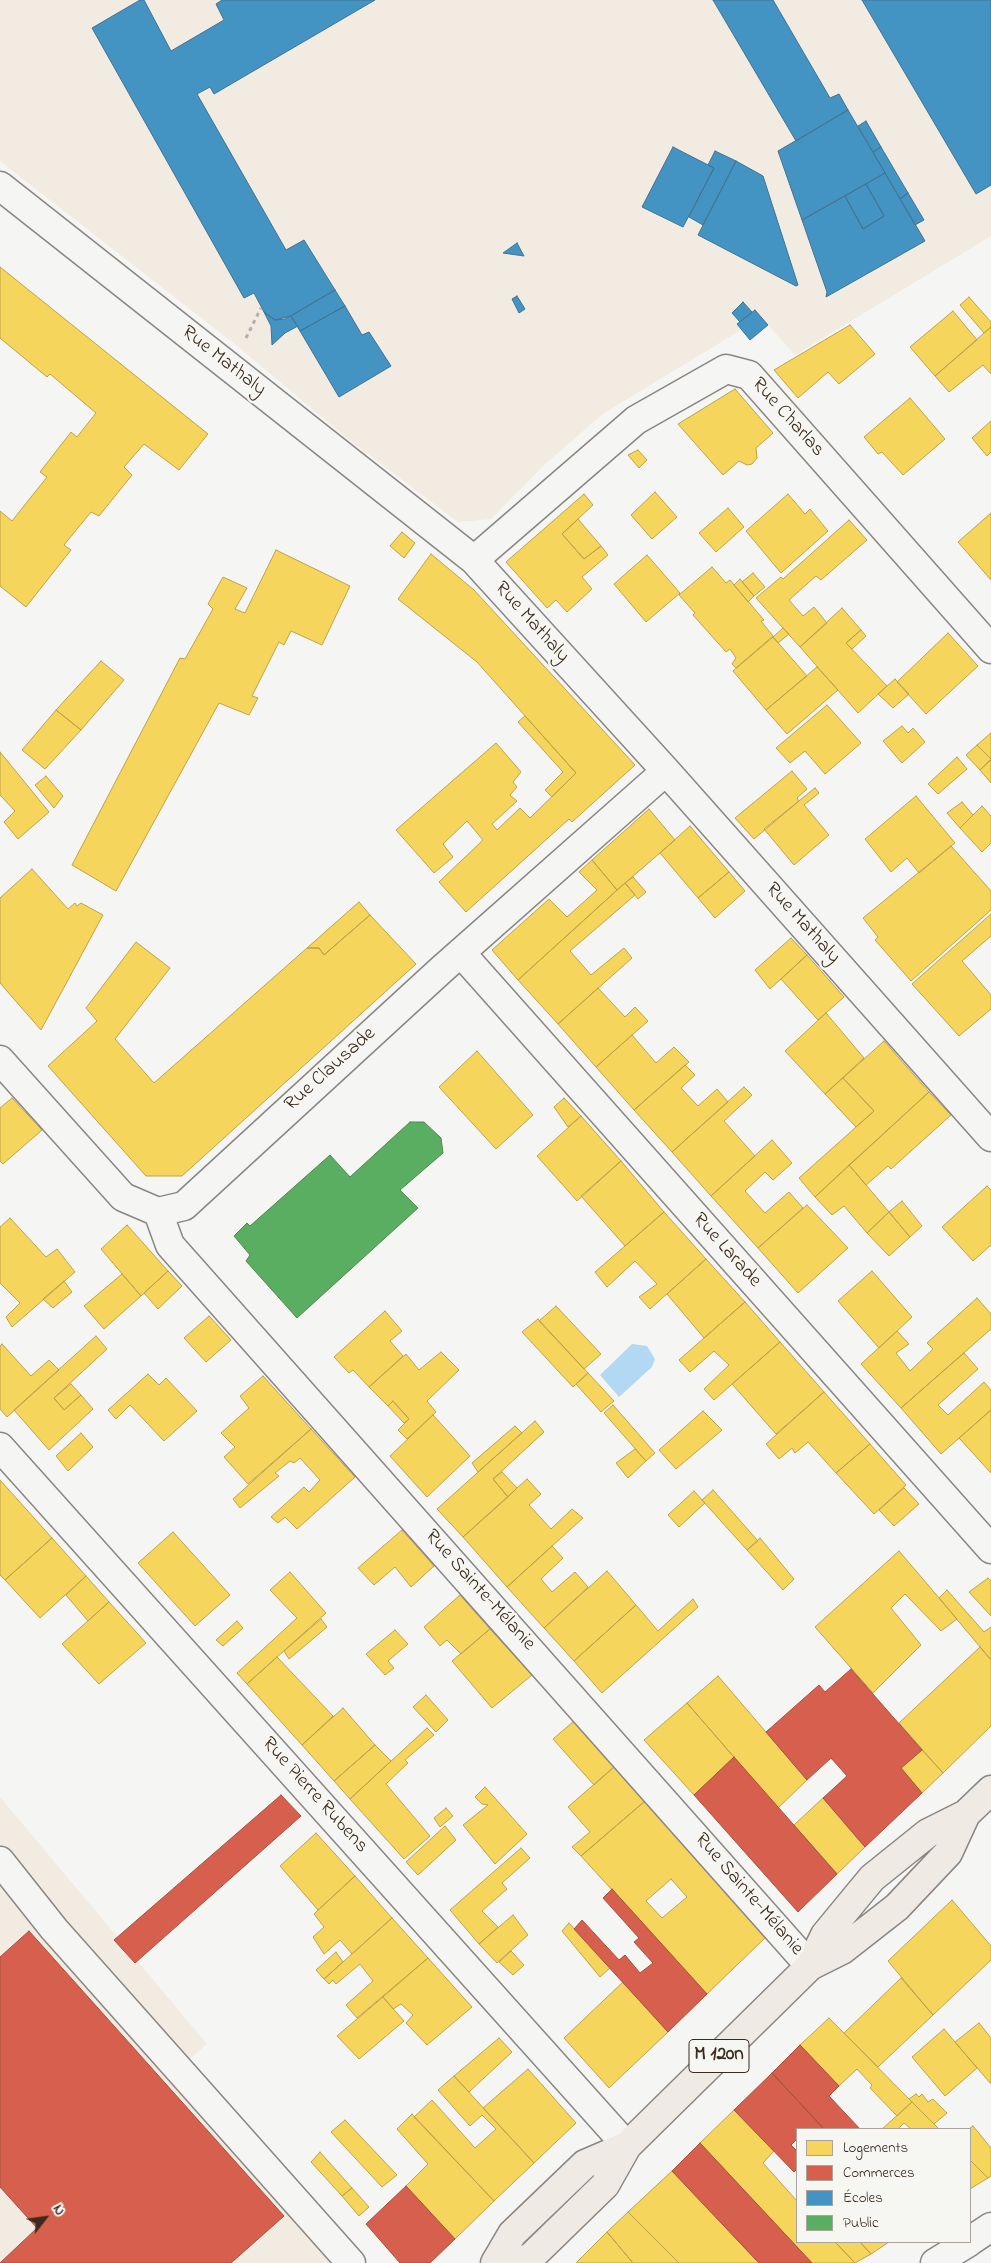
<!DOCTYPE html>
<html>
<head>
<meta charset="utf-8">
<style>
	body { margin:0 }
	#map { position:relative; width:991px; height:2263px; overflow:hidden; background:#f5f5f3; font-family:"Indie Flower",sans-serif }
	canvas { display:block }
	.legend { position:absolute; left:796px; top:2128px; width:175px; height:115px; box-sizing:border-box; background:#f6f6f2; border:1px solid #aba49d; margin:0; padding:6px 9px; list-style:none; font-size:15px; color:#3b2a1e }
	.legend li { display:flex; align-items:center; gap:10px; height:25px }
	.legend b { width:25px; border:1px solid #aba49d }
	.north { position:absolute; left:20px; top:2193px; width:50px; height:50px; -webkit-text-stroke:4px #f6f6f2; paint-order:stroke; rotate:60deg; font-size:14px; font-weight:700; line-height:20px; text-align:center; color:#3b2a1e }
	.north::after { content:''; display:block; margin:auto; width:18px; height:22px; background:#3b2a1e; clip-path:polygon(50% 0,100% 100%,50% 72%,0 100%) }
</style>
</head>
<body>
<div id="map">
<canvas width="991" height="2263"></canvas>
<ul class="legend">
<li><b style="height:14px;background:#f6d55c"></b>Logements</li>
<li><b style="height:14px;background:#d6604d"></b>Commerces</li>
<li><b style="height:14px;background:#4393c3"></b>Écoles</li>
<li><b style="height:14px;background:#5aae61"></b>Public</li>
</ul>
<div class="north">N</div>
</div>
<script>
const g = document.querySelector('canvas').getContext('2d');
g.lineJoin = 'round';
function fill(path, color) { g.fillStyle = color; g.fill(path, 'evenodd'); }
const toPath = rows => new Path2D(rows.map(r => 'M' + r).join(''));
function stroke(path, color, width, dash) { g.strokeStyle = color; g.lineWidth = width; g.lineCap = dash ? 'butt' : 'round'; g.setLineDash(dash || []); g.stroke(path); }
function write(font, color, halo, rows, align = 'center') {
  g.font = font + ' "Indie Flower",sans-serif'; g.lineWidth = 5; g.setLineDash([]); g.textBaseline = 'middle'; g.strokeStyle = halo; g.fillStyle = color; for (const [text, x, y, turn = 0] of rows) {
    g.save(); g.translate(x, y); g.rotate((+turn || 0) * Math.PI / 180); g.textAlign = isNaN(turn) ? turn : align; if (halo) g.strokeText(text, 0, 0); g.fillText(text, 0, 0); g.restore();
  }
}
fill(toPath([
	[0,0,991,0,991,236,795,355,768,325,750,340,741,330,604,413,544,465,491,519,458,522,343,435,241,349,0,161],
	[0,1797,207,2044,185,2063,365,2263,0,2263]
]), '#f1ebe1');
fill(toPath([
	[632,1344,647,1346,655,1359,652,1367,619,1397,600,1375]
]), '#b3d8f4');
const homes = toPath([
	[0,267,208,434,179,470,144,444,124,467,132,475,99,516,91,512,64,545,71,550,26,607,0,586,0,511,12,521,47,477,40,472,71,432,77,437,96,413,50,374,47,377,0,338,0,267],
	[969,297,991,322,991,327,984,333,960,305,969,297],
	[953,311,977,340,935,376,910,347,953,311],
	[850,325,875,354,839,384,828,372,798,398,774,370,850,325],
	[991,327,991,374,983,365,949,392,935,376,991,327],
	[735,389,773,433,756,448,757,458,752,464,747,465,739,461,723,475,678,424,735,389],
	[910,398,945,439,903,475,882,452,878,454,864,437,910,398],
	[991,421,991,452,987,456,972,438,991,421],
	[638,450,647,460,639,468,628,455,638,450],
	[655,492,677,517,652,539,631,515,655,492],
	[584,494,593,505,562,534,584,559,601,546,608,555,582,577,592,589,567,612,556,600,547,608,506,562,584,494],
	[788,494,805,514,810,509,828,531,781,573,746,531,788,494],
	[728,508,744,527,716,552,699,533,728,508],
	[991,513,991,580,958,542,991,513],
	[578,519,601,546,584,559,562,534,578,519],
	[849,520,867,540,821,580,816,576,789,600,803,616,814,607,827,623,800,647,756,598,781,577,783,579,849,520],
	[402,532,415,543,404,558,390,546,402,532],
	[276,550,350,586,322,645,291,631,284,645,279,642,252,696,258,698,249,715,219,703,116,891,72,865,180,658,185,659,213,609,208,604,223,577,247,588,235,609,245,613,276,550],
	[431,554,474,590,635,765,572,822,569,819,466,912,439,882,483,840,467,821,443,844,453,857,434,873,396,830,496,743,521,772,513,782,517,787,510,795,517,801,492,824,497,830,520,808,530,818,576,773,477,662,398,599,431,554],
	[647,555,680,593,646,622,614,584,647,555],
	[712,567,726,583,730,580,734,585,764,620,761,621,773,636,736,668,732,664,736,658,730,649,726,652,693,615,695,613,679,595,712,567],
	[753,573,765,587,754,596,742,582,753,573],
	[740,579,754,596,748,602,734,585,740,579],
	[842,608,861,630,846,643,887,686,858,713,800,647,842,608],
	[783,628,789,634,778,643,773,637,783,628],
	[861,630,866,636,852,649,846,643,861,630],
	[948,633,978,666,926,714,897,682,948,633],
	[773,637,807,676,766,710,733,671,773,637],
	[101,661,124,680,81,730,56,710,101,661],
	[817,667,838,690,787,734,766,710,817,667],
	[895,679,909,694,893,708,878,694,895,679],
	[827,705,861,743,825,774,805,751,790,763,776,748,827,705],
	[56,710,81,730,45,769,22,750,56,710],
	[525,716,576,773,552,797,545,790,563,772,518,722,525,716],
	[902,726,908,733,913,728,925,742,902,763,883,741,902,726],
	[991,733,991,759,977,745,991,733],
	[977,745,991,759,980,770,966,755,977,745],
	[0,752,49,812,18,839,4,822,15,811,0,795,0,752],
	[957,757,967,769,938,794,928,784,957,757],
	[991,760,991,783,980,770,991,760],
	[792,771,807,789,797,798,799,801,754,839,735,818,792,771],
	[46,776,63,796,54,808,35,785,46,776],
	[815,788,819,793,804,805,829,835,794,865,764,829,815,788],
	[916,796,955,843,919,873,907,858,891,872,865,839,916,796],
	[962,802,973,815,960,828,947,813,962,802],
	[982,806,991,816,991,843,982,852,960,828,982,806],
	[649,809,675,840,617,890,592,860,649,809],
	[690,826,729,872,698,898,660,853,690,826],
	[951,846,991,891,991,910,911,981,875,940,878,937,863,918,951,846],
	[592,860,617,890,518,980,492,950,549,899,567,917,597,890,579,872,592,860],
	[32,869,68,909,75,903,77,906,81,903,103,915,41,1030,0,983,0,898,32,869],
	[729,872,745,891,715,918,698,898,729,872],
	[633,877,646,892,638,899,625,883,633,877],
	[625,883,635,895,570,951,591,975,624,948,632,958,558,1024,518,980,625,883],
	[359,902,370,915,324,955,319,948,307,948,359,902],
	[991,914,991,936,962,961,991,995,991,1009,959,1036,912,984,991,914],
	[370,915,416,964,182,1176,146,1176,48,1066,97,1021,86,1008,136,942,170,968,115,1039,154,1083,307,948,319,948,324,955,370,915],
	[791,938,807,955,770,989,755,970,791,938],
	[807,955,844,997,818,1020,781,979,807,955],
	[598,988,625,1017,635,1007,648,1021,596,1067,558,1024,598,988],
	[826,1013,864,1058,825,1094,785,1051,826,1013],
	[632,1035,656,1063,674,1047,689,1062,634,1110,596,1067,632,1035],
	[884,1041,929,1092,815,1197,799,1178,874,1111,843,1078,884,1041],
	[477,1051,533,1115,496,1149,439,1087,477,1051],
	[685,1065,695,1075,681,1088,698,1106,717,1089,728,1102,672,1152,634,1110,685,1065],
	[843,1078,874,1111,856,1127,825,1094,843,1078],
	[744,1087,752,1095,724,1121,755,1156,711,1196,672,1152,744,1087],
	[929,1092,951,1115,891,1169,888,1166,866,1185,849,1165,929,1092],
	[12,1098,42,1130,3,1164,0,1161,0,1108,12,1098],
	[564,1098,581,1116,568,1127,554,1107,564,1098],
	[581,1116,621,1161,577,1201,537,1156,581,1116],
	[772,1140,792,1163,773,1180,765,1172,745,1191,765,1213,789,1192,803,1208,758,1248,711,1196,772,1140],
	[621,1161,664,1212,625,1246,581,1196,621,1161],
	[849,1165,889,1212,867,1233,844,1206,832,1215,815,1197,849,1165],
	[987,1186,991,1190,991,1245,973,1261,942,1227,987,1186],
	[902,1201,922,1226,910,1237,889,1212,902,1201],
	[807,1205,848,1248,798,1293,758,1248,807,1205],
	[664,1212,706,1259,650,1309,639,1297,657,1284,635,1261,607,1287,595,1272,664,1212],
	[889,1212,910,1237,889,1256,867,1233,889,1212],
	[10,1218,46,1257,57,1249,75,1272,12,1327,6,1317,20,1303,0,1283,0,1227,10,1218],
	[127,1225,168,1271,141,1296,101,1249,127,1225],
	[706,1259,745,1302,704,1338,667,1294,706,1259],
	[168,1271,182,1286,158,1309,144,1293,168,1271],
	[872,1271,912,1317,879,1348,838,1301,872,1271],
	[122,1274,141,1296,104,1329,84,1306,122,1274],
	[64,1281,72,1292,53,1308,43,1299,64,1281],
	[977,1298,991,1314,991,1329,901,1408,861,1364,897,1331,909,1344,896,1353,910,1371,933,1349,927,1343,977,1298],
	[745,1302,780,1342,714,1400,704,1389,729,1365,714,1351,690,1372,679,1360,745,1302],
	[556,1306,601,1354,584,1369,539,1321,556,1306],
	[385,1311,402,1331,390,1341,403,1356,369,1387,353,1370,349,1373,334,1357,385,1311],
	[209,1316,231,1340,206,1362,184,1338,209,1316],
	[538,1319,588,1373,573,1387,522,1332,538,1319],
	[96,1336,107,1349,54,1398,64,1410,81,1395,93,1409,49,1450,14,1410,96,1336],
	[780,1342,824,1392,776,1434,732,1384,780,1342],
	[2,1344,31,1376,49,1360,59,1370,7,1417,0,1409,0,1346,2,1344],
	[441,1352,459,1370,427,1401,436,1412,407,1439,398,1430,409,1419,393,1401,388,1406,369,1387,406,1354,419,1370,441,1352],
	[964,1353,978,1369,938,1405,948,1415,984,1382,991,1390,991,1410,941,1454,901,1408,964,1353],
	[588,1373,614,1401,601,1412,576,1384,588,1373],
	[148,1374,159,1385,166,1378,197,1411,164,1441,130,1405,116,1419,108,1410,148,1374],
	[263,1376,311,1429,248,1484,224,1457,235,1447,221,1433,249,1408,240,1396,263,1376],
	[71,1384,81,1395,64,1410,54,1398,71,1384],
	[824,1392,870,1444,836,1473,808,1442,795,1453,792,1448,779,1459,766,1444,824,1392],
	[393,1401,409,1419,404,1423,388,1406,393,1401],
	[613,1405,655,1453,646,1461,604,1413,613,1405],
	[991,1410,991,1473,959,1438,991,1410],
	[703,1411,722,1430,676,1469,659,1450,703,1411],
	[433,1415,470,1456,427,1497,390,1456,433,1415],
	[535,1421,544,1432,493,1479,508,1497,463,1537,437,1509,535,1421],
	[515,1426,522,1433,478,1472,472,1463,515,1426],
	[311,1429,355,1477,297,1529,285,1517,278,1523,271,1517,304,1487,309,1492,320,1480,300,1458,294,1463,290,1461,275,1473,279,1476,240,1508,233,1499,311,1429],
	[81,1433,93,1447,68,1471,56,1456,81,1433],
	[870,1444,906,1485,874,1514,836,1473,870,1444],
	[635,1449,646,1461,628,1478,616,1463,635,1449],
	[502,1472,517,1488,508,1497,493,1479,502,1472],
	[527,1479,541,1494,529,1505,551,1529,572,1509,583,1518,507,1587,463,1537,527,1479],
	[0,1480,52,1538,5,1580,0,1575,0,1480],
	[904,1488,919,1504,894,1526,879,1510,904,1488],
	[713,1490,758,1541,747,1550,702,1500,713,1490],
	[694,1491,705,1503,679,1527,668,1515,694,1491],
	[402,1530,434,1566,411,1587,395,1567,374,1585,358,1568,402,1530],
	[173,1532,230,1595,195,1626,138,1563,173,1532],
	[52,1538,86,1576,40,1618,5,1580,52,1538],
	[760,1538,794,1579,783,1590,747,1550,760,1538],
	[552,1546,563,1558,541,1579,552,1592,575,1572,588,1587,544,1628,507,1587,552,1546],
	[899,1551,957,1619,941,1631,905,1594,891,1608,921,1645,873,1693,815,1627,899,1551],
	[607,1571,636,1605,574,1661,544,1628,607,1571],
	[290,1572,326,1613,247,1684,237,1673,297,1618,270,1590,290,1572],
	[86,1576,109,1602,88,1621,66,1595,86,1576],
	[988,1578,991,1581,991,1616,969,1592,988,1578],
	[947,1590,984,1632,991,1627,991,1660,939,1598,947,1590],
	[460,1595,490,1629,461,1654,447,1640,440,1646,424,1627,460,1595],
	[693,1599,698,1607,602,1693,574,1661,636,1605,658,1631,693,1599],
	[109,1602,146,1643,99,1684,62,1644,109,1602],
	[321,1619,327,1627,289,1659,284,1651,321,1619],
	[237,1621,243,1628,223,1646,216,1640,237,1621],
	[490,1629,532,1675,492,1708,452,1661,490,1629],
	[395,1630,408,1644,388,1661,394,1668,385,1675,366,1654,395,1630],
	[980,1647,991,1660,991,1726,943,1773,899,1723,980,1647],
	[277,1657,333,1716,302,1745,247,1684,277,1657],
	[718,1676,807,1780,778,1808,687,1703,718,1676],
	[426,1695,448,1720,436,1732,413,1707,426,1695],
	[687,1703,734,1757,694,1795,644,1740,687,1703],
	[343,1708,375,1745,334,1781,302,1745,343,1708],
	[574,1721,615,1766,594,1785,553,1739,574,1721],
	[427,1728,434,1735,405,1760,408,1763,386,1784,430,1836,404,1859,350,1799,427,1728],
	[375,1745,391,1761,350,1799,334,1781,375,1745],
	[922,1750,943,1773,922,1793,901,1768,922,1750],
	[615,1766,645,1801,581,1856,572,1847,590,1832,568,1807,615,1766],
	[485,1787,527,1834,495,1864,463,1825,488,1805,482,1804,475,1797,485,1787],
	[823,1798,865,1847,837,1874,794,1825,823,1798],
	[645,1801,767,1936,707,1994,581,1856,645,1801],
	[671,1879,687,1897,662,1918,646,1901,671,1879],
	[446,1808,453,1816,440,1827,434,1818,446,1808],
	[445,1826,456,1840,418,1875,406,1862,445,1826],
	[316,1833,355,1876,318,1910,280,1866,316,1833],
	[521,1848,530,1858,502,1883,507,1889,482,1911,498,1927,479,1944,450,1910,521,1848],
	[355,1876,392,1918,352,1954,340,1940,324,1954,313,1937,324,1927,314,1914,355,1876],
	[952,1900,991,1946,991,1960,933,2015,888,1961,952,1900],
	[513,1915,528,1935,497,1963,479,1944,513,1915],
	[392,1918,428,1958,357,2018,346,2005,373,1981,360,1964,336,1984,333,1980,329,1984,324,1979,392,1918],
	[569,1923,610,1968,600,1977,562,1931,569,1923],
	[511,1951,524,1965,513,1975,499,1962,511,1951],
	[336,1952,343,1962,324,1979,316,1970,336,1952],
	[428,1958,472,2007,427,2045,406,2023,413,2015,401,2004,393,2009,383,1997,428,1958],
	[901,1978,933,2015,878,2067,844,2033,901,1978],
	[623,1982,668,2032,609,2088,564,2038,623,1982],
	[383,1997,404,2021,359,2059,337,2036,383,1997],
	[829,2018,912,2102,897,2116,870,2088,872,2085,857,2069,839,2086,800,2045,829,2018],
	[979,2023,991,2038,991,2084,955,2042,979,2023],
	[944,2029,977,2068,945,2096,912,2057,944,2029],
	[499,2038,512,2052,469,2092,454,2076,499,2038],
	[528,2069,576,2123,534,2163,483,2108,528,2069],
	[454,2076,534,2163,494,2201,414,2117,432,2100,475,2148,496,2129,482,2115,470,2126,438,2090,454,2076],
	[916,2094,919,2097,922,2094,928,2102,933,2099,947,2113,934,2124,909,2099,916,2094],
	[912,2102,939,2129,911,2129,904,2123,898,2129,882,2129,912,2102],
	[734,2110,774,2151,763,2163,797,2201,797,2242,835,2242,855,2263,812,2263,700,2143,734,2110],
	[412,2114,494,2201,455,2239,406,2186,428,2164,397,2129,412,2114],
	[345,2120,397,2175,382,2187,331,2132,345,2120],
	[973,2126,991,2148,991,2176,988,2178,970,2160,969,2129,973,2126],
	[320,2152,352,2188,342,2196,311,2162,320,2152],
	[970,2160,988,2178,970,2189,970,2160],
	[672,2171,759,2263,679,2263,628,2212,672,2171],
	[352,2188,369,2207,359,2216,342,2196,352,2188],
	[628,2212,679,2263,633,2263,607,2232,628,2212],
	[607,2232,633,2263,576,2263,607,2232],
	[835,2242,860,2242,871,2254,855,2263,835,2242],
	[860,2242,889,2242,871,2254,860,2242]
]);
fill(homes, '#f6d55c');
stroke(homes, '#bea249', 1);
const shops = toPath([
	[851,1669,922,1750,901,1768,922,1793,865,1847,823,1798,847,1776,831,1758,807,1780,766,1732,819,1685,825,1692,851,1669],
	[734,1757,837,1874,798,1912,694,1795,734,1757],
	[281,1795,301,1816,135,1963,114,1940,281,1795],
	[612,1889,707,1994,668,2032,574,1929,582,1920,619,1960,625,1955,640,1973,653,1963,634,1942,639,1938,603,1898,612,1889],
	[29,1931,284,2216,231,2263,0,2263,37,2228,0,2187,0,1957,29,1931],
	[800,2045,839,2086,829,2096,860,2129,824,2129,772,2073,800,2045],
	[772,2073,824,2129,797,2129,797,2139,791,2145,797,2151,797,2169,794,2172,734,2110,772,2073],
	[700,2143,812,2263,759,2263,672,2171,700,2143],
	[406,2186,455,2239,430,2263,400,2263,366,2224,406,2186]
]);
fill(shops, '#d6604d');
stroke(shops, '#a8503f', 1);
const schools = toPath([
	[140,0,144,0,171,51,224,20,216,4,222,0,375,0,214,94,210,87,197,94,286,250,304,240,335,290,285,319,275,320,264,312,254,293,244,298,92,28,140,0],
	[713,0,773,0,830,98,839,94,848,110,796,141,713,0],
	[862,0,991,0,991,185,976,194,862,0],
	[848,110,885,173,802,220,778,151,848,110],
	[866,121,881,147,873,152,858,126,866,121],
	[673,147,714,168,683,227,642,207,673,147],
	[881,147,908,193,900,199,873,152,881,147],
	[715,151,736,161,703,225,689,217,714,168,708,165,715,151],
	[736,161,763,176,798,285,796,286,698,235,736,161],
	[885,173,925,241,826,297,827,292,802,220,845,196,863,229,884,216,866,184,885,173],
	[866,184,884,216,863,229,845,196,866,184],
	[908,193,924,220,915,225,900,199,908,193],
	[517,243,524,256,503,253,517,243],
	[335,290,345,306,300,331,291,316,335,290],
	[517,296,525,309,519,313,512,299,517,296],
	[743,302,752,312,740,322,732,313,743,302],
	[345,306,362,335,369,332,391,366,339,397,300,331,345,306],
	[755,310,768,325,750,340,737,324,755,310],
	[264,312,275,320,291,316,298,326,285,333,272,345,271,326,264,312]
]);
fill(schools, '#4393c3');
stroke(schools, '#417492', 1);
const public = toPath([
	[410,1122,424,1122,441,1138,443,1153,400,1190,418,1208,297,1318,246,1261,250,1255,234,1236,247,1223,250,1226,330,1155,350,1177,410,1122]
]);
fill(public, '#5aae61');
stroke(public, '#51864d', 1);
const minor = toPath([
	[0,186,474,560,666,771,991,1137],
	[474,560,636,420,726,369,749,375,991,649],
	[461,953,991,1549],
	[0,1060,123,1197,158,1212,184,1206,441,970,666,771],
	[158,1212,170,1245,810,1966],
	[0,1447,627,2146],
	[0,1861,54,1929,351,2263],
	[970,2241,991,2227],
	[935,2263,969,2242]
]);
const major = toPath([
	[810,1966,825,1935,872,1878,928,1833,966,1814,991,1790],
	[495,2263,512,2234,585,2164,627,2146],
	[518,2263,531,2257,605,2185,627,2146,810,1966,842,1950,897,1907,948,1853,966,1814]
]);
stroke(minor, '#8a8683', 31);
stroke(major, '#8a8683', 31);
stroke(toPath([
	[246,338,261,308]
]), '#b2b0ae', 3, [4, 4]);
stroke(minor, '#f5f5f3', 28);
stroke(major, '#efebe4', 28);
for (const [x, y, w] of [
	[719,2056,60]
]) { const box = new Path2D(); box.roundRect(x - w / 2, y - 16.5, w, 33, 4); g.fillStyle = '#f6f6f2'; g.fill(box); stroke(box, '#3b2a1e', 1); }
write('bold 19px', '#3b2a1e', null, [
	["M 120n",719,2056]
]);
write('20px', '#3b2a1e', '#f6f6f2', [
	["Rue Mathaly",223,362,38],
	["Rue Charlas",787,418,48],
	["Rue Mathaly",531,623,48],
	["Rue Mathaly",802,924,48],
	["Rue Clausade",331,1070,-42],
	["Rue Larade",726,1251,48],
	["Rue Sainte-Mélanie",479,1591,48],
	["Rue Pierre Rubens",314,1796,48],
	["Rue Sainte-Mélanie",748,1895,49]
]);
</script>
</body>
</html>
